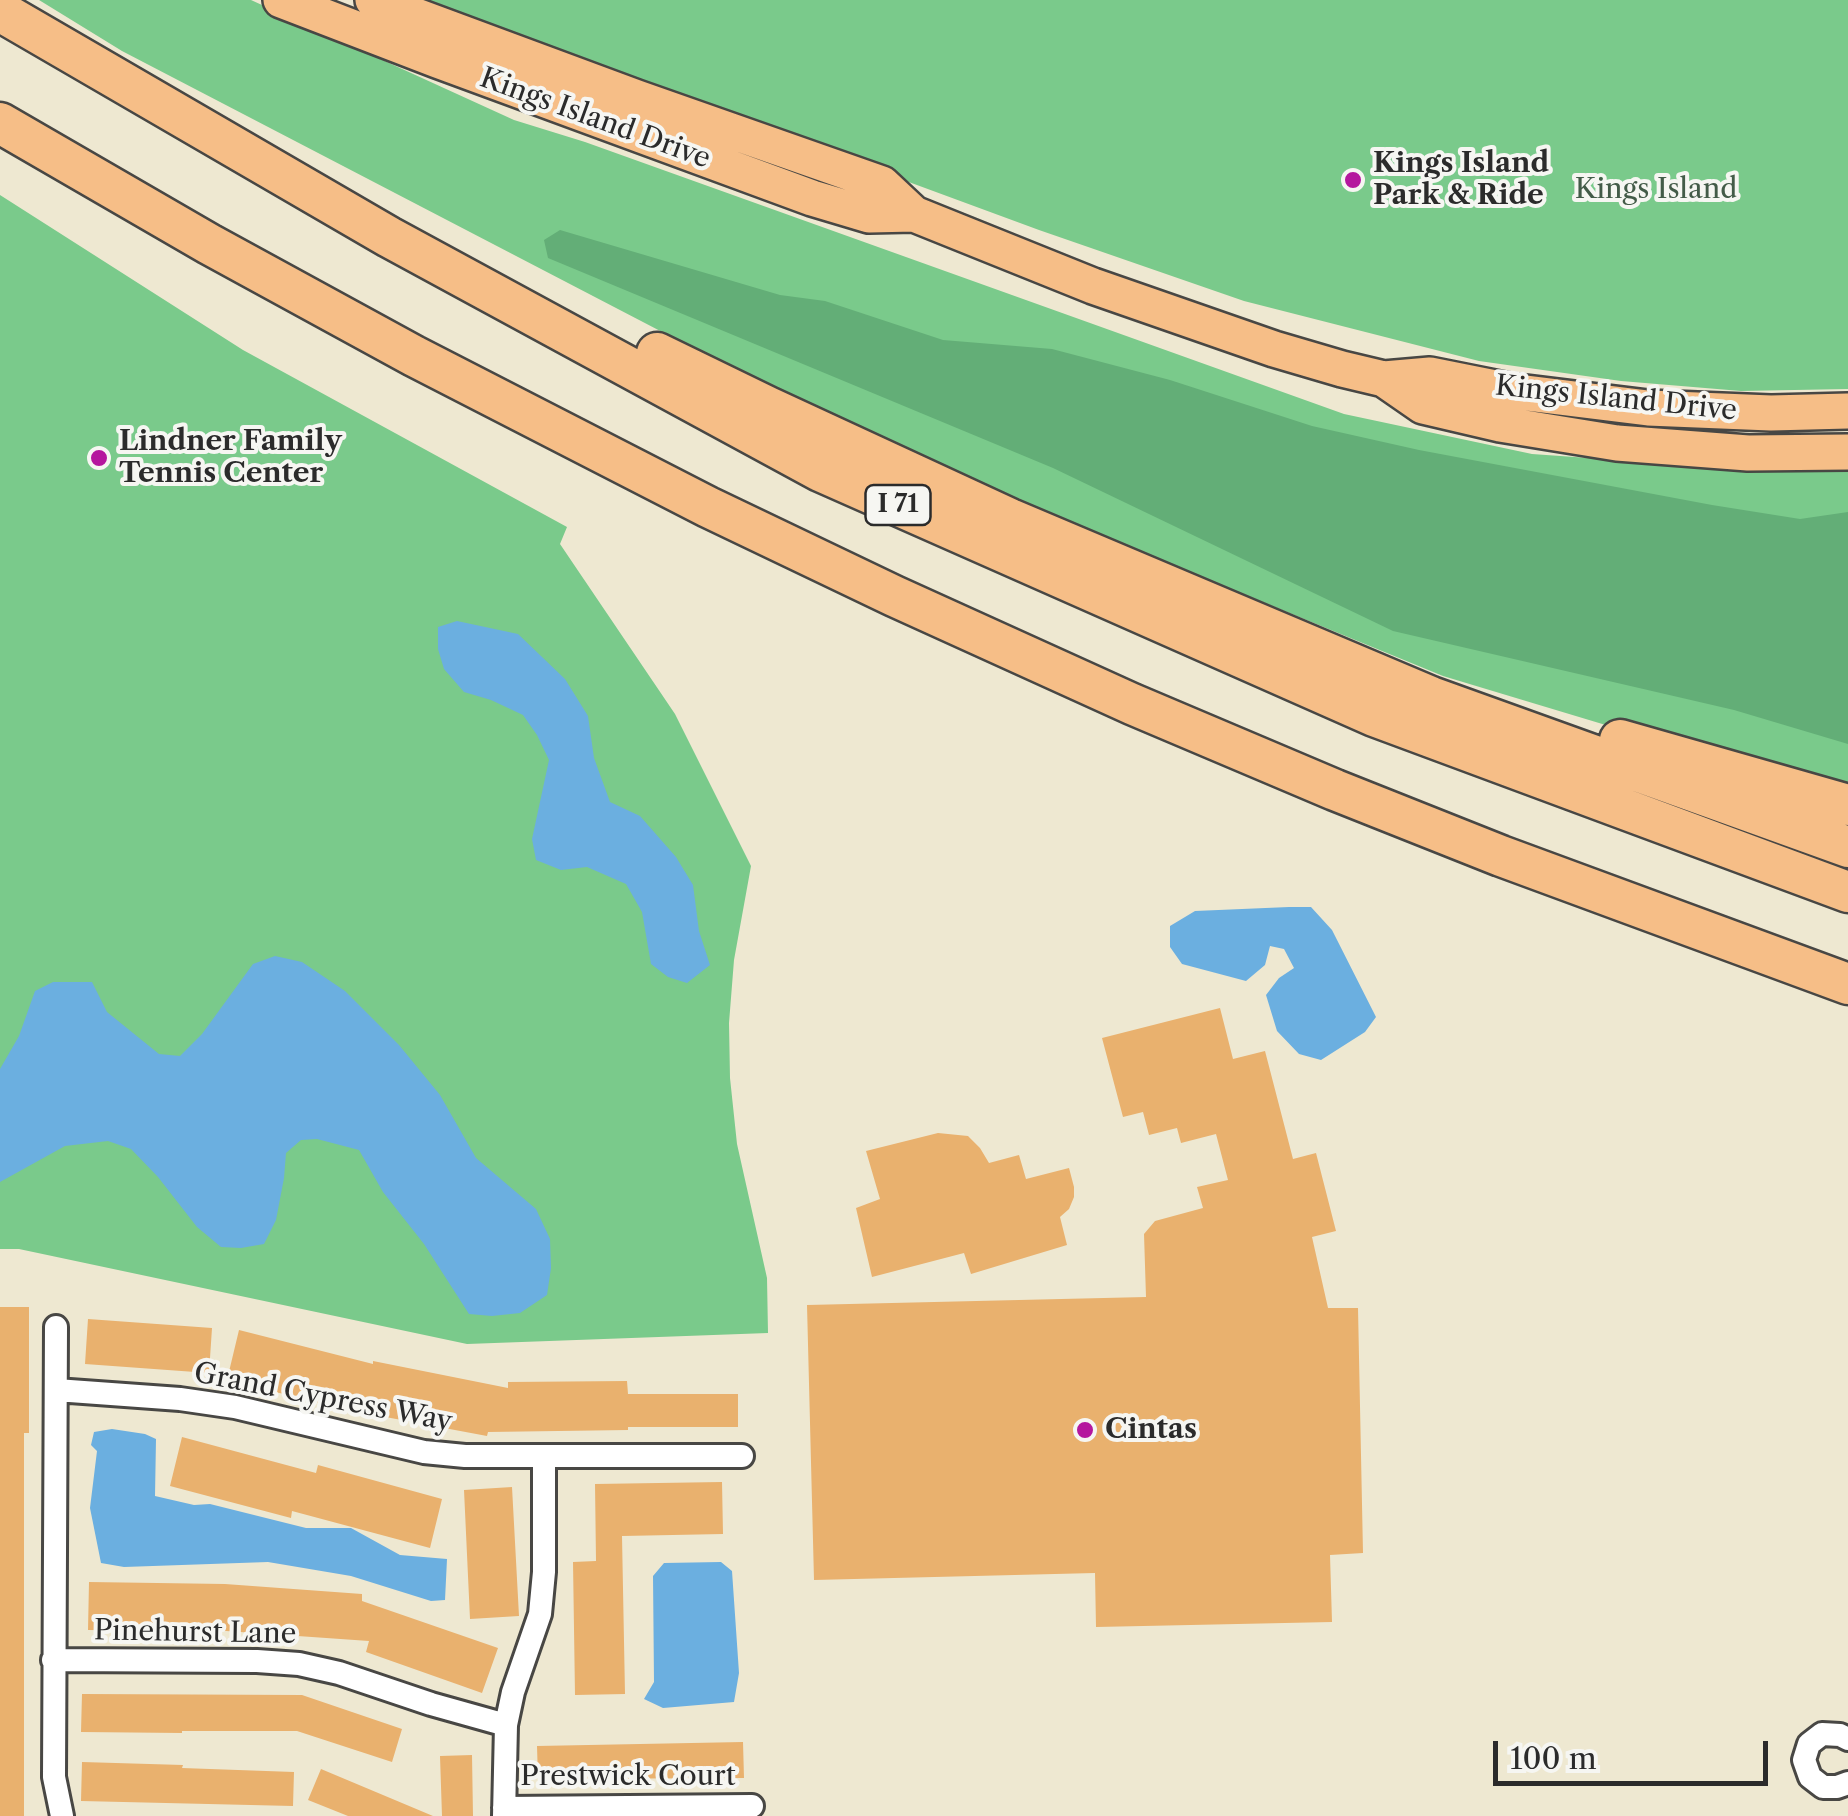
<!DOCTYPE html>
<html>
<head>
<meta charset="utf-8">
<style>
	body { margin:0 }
	#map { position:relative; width:1848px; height:1816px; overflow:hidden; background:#eee8d1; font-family:"Libre Caslon Text",serif }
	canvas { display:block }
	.scale { position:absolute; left:1493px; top:1741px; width:275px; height:45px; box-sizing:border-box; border:5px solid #2b2b2b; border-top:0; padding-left:12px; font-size:30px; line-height:35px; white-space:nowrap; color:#2b2b2b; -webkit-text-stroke:8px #f6f6f2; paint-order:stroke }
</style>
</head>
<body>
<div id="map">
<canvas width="1848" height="1816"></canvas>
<div class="scale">100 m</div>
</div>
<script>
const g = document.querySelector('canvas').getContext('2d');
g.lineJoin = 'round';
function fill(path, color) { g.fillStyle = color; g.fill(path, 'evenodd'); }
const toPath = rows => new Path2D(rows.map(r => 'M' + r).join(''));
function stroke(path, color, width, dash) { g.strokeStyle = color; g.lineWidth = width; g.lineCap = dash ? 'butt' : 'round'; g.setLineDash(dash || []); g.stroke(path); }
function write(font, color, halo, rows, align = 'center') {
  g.font = font + ' "Libre Caslon Text",serif'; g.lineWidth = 8; g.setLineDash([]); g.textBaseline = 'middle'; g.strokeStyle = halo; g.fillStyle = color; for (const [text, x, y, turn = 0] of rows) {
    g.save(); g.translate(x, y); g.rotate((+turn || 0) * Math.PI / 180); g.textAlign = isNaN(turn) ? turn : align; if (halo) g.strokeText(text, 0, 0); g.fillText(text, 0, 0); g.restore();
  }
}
fill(toPath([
	[39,0,251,0,514,120,585,142,1344,414,1532,454,1745,469,1848,462,1848,798,1443,676,1053,516,691,347,122,51],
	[415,0,1848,0,1848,389,1741,391,1621,381,1479,361,1244,301,1039,230],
	[0,195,243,350,567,527,560,544,675,714,751,866,734,960,729,1023,730,1078,737,1144,767,1278,768,1333,467,1344,19,1249,0,1249]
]), '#7aca8b');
fill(toPath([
	[560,230,780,295,825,301,943,340,1052,349,1170,380,1312,426,1419,450,1712,505,1800,519,1848,512,1848,744,1734,710,1393,631,1053,468,548,258,544,240]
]), '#63ae77');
fill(toPath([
	[457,621,518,634,565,679,588,716,594,758,610,802,640,816,676,857,693,885,699,931,710,965,687,983,668,977,651,964,642,912,626,884,587,867,561,870,536,860,532,839,549,760,537,735,523,715,491,700,464,692,444,669,438,649,438,627],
	[1289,907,1311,907,1332,930,1376,1017,1365,1032,1321,1060,1299,1054,1277,1031,1266,995,1279,978,1294,968,1284,949,1270,946,1265,965,1246,981,1182,964,1170,947,1170,926,1195,911],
	[275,956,302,962,345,991,399,1045,440,1095,476,1158,536,1209,550,1239,551,1268,547,1295,520,1313,492,1316,469,1314,424,1244,383,1192,359,1150,317,1139,301,1140,286,1153,284,1178,276,1220,264,1244,241,1248,221,1247,197,1227,158,1177,131,1149,108,1141,65,1146,0,1182,0,1069,19,1036,35,991,53,982,92,982,107,1012,159,1054,180,1056,202,1034,253,964],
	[112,1429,145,1434,156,1439,155,1496,194,1505,210,1504,306,1528,351,1528,400,1555,447,1559,445,1600,431,1601,351,1576,268,1562,124,1567,101,1563,90,1508,97,1451,91,1445,94,1432],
	[721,1562,732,1571,739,1673,734,1702,663,1708,644,1699,654,1682,653,1576,664,1563]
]), '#6bafe0');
fill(toPath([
	[1220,1008,1233,1059,1265,1051,1293,1159,1316,1153,1336,1231,1312,1237,1328,1308,1358,1308,1363,1553,1330,1555,1332,1622,1096,1627,1095,1573,814,1580,807,1305,1146,1297,1144,1234,1155,1221,1203,1208,1197,1187,1228,1180,1216,1134,1181,1143,1177,1128,1149,1135,1143,1112,1123,1117,1102,1038],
	[938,1133,968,1136,980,1148,989,1163,1019,1155,1026,1179,1069,1168,1074,1187,1074,1197,1069,1209,1060,1217,1067,1245,971,1274,964,1253,872,1277,856,1208,880,1199,866,1151],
	[0,1307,29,1307,29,1433,24,1433,24,1816,0,1816],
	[88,1319,212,1328,209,1373,85,1364],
	[239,1330,373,1364,373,1361,508,1388,508,1382,627,1381,628,1394,738,1394,738,1427,628,1427,628,1430,488,1432,487,1436,348,1410,227,1380],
	[182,1437,316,1473,318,1465,442,1499,430,1548,292,1511,291,1518,170,1486],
	[722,1482,723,1534,622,1536,625,1694,575,1695,573,1562,596,1561,595,1484],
	[512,1487,519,1616,470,1619,464,1490],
	[89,1582,225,1584,362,1594,362,1601,498,1648,482,1693,366,1652,369,1641,212,1630,212,1632,88,1630],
	[82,1694,302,1695,402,1729,392,1762,297,1731,182,1731,182,1733,81,1732],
	[743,1742,744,1778,538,1779,537,1746],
	[472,1755,473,1816,442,1816,440,1756],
	[82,1762,183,1765,182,1768,294,1772,293,1806,81,1801],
	[321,1769,433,1816,348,1816,308,1800]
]), '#e9b16e');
const street = toPath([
	[56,1327,54,1777,62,1816],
	[56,1390,180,1399,235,1407,424,1452,465,1456,742,1456],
	[53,1660,257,1661,299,1664,339,1673,431,1704,506,1725],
	[1848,1739,1840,1735,1822,1734,1809,1744,1804,1760,1810,1777,1823,1787,1837,1787,1848,1783],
	[504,1808,752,1806],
	[504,1816,506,1725,513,1692,540,1614,544,1572,544,1456]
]);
const primary = toPath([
	[281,0,437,60,812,198,869,215,914,214],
	[373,0,637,98,882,184,914,214,1093,286,1274,349,1342,369,1384,379,1430,375,1510,391,1648,408,1771,413,1848,411],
	[1384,379,1423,406,1500,424,1617,443,1748,453,1848,452]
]);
const highway = toPath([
	[0,11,389,237,820,471,1374,716,1848,892],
	[0,123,209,244,414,356,708,507,894,596,1132,704,1335,790,1501,856,1848,984],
	[657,353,768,407,1010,519,1431,697,1848,847],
	[1620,740,1848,805]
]);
stroke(street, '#484744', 28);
stroke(primary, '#484744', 40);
stroke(highway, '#484744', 45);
stroke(street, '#fff', 22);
stroke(primary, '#f6be87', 35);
stroke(highway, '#f6be87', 40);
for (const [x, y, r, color] of [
	[1353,180,10,"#b5179e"],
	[99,458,10,"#b5179e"],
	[1085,1430,10,"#b5179e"]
]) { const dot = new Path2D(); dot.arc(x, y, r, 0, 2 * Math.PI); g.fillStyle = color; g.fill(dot); stroke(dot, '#f6f6f2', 4); }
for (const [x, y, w] of [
	[898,505,65]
]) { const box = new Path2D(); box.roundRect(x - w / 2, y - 20, w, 40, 8); g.fillStyle = '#f6f6f2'; g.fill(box); stroke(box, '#2b2b2b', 2.5); }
write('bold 25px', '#2b2b2b', null, [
	["I 71",898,505]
]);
write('28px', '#2b2b2b', '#f6f6f2', [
	["Kings Island Drive",595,119,20],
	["Kings Island Drive",1616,399,6],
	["Grand Cypress Way",323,1398,11],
	["Pinehurst Lane",195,1633,1],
	["Prestwick Court",628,1777]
]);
write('bold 28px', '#2b2b2b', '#f6f6f2', [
	["Kings Island",1373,164],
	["Park & Ride",1373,196],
	["Lindner Family",119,442],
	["Tennis Center",119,474],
	["Cintas",1105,1430]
], 'left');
write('28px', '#435b48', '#f6f6f2', [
	["Kings Island",1656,190]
]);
</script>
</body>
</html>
